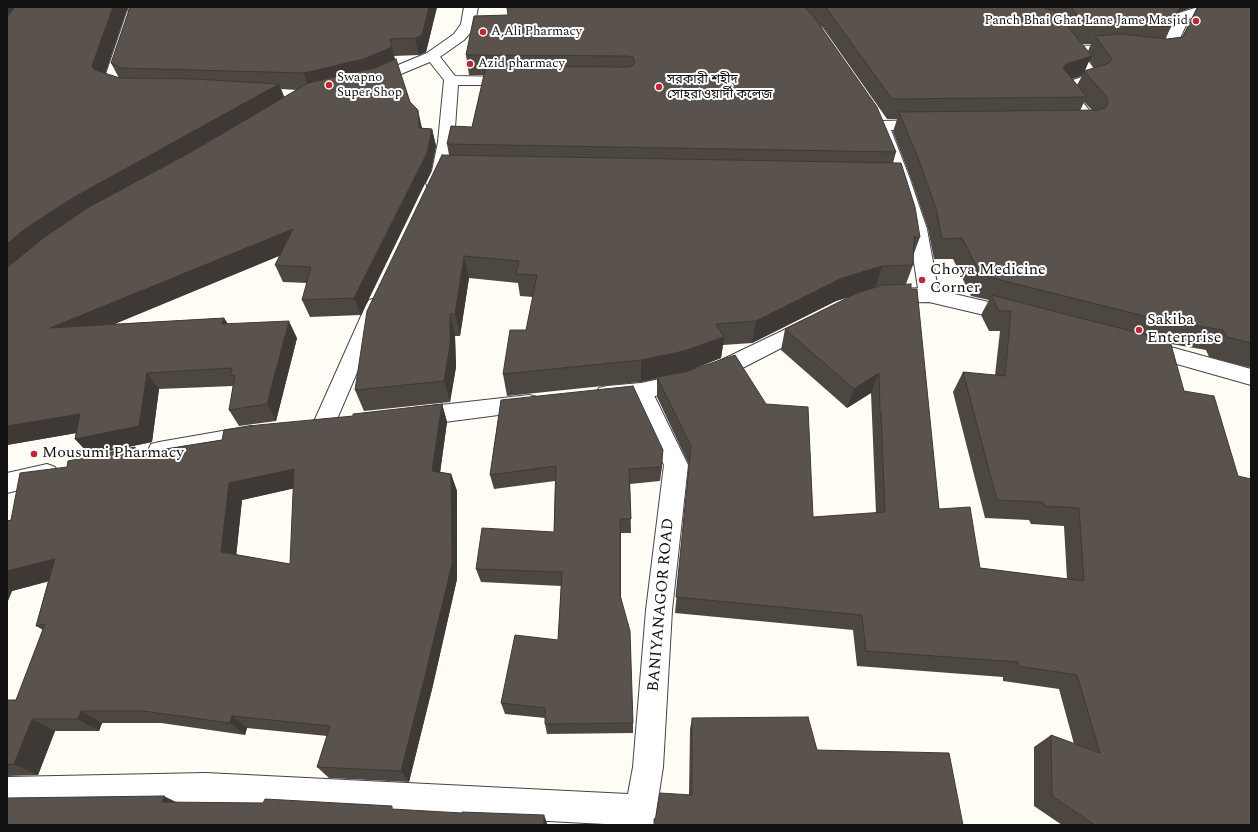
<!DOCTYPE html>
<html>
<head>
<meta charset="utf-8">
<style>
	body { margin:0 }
	#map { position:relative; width:1258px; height:832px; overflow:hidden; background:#fffdf5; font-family:Spectral,serif }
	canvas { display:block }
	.frame { position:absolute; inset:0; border:8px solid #111; pointer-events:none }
</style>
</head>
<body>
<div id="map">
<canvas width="1258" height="832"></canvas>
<div class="frame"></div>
</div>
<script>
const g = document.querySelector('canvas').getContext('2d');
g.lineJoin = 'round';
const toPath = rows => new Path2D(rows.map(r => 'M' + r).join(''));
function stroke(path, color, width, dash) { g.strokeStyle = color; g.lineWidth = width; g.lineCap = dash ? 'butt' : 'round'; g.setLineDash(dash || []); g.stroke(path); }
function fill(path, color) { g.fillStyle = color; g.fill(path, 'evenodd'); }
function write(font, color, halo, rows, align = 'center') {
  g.font = font + ' Spectral,"Noto Sans Bengali",serif'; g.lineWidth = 4; g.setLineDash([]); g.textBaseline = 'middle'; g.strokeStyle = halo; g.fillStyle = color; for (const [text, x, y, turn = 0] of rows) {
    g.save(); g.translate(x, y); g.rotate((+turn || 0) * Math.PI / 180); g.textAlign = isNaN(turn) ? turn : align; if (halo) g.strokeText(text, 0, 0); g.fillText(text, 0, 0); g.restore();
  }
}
const minor = toPath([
	[131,7,145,7,140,13,118,81,136,87,138,90,136,93,131,94,105,86,103,83,127,12,131,7],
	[1198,7,1218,7,1216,10,1189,19,1172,55,1167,56,1147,55,1145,52,1147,49,1162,48,1170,28,1179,13,1198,7],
	[1118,45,1123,46,1125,49,1123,52,1083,54,1101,78,1099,81,1072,90,1096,118,1096,124,1094,127,1088,129,1073,130,1067,128,1065,125,1067,122,1080,120,1080,119,1056,88,1058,85,1085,76,1066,50,1068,47,1073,46,1118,45],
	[432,52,437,53,455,76,512,77,517,78,519,81,517,84,512,85,458,85,454,142,448,171,440,187,434,188,428,187,426,183,432,171,438,142,444,80,425,56,427,53,432,52],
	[925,120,931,122,933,125,931,128,891,130,910,179,927,229,939,295,936,300,929,302,922,300,919,295,909,229,894,179,873,126,875,123,881,121,925,120],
	[376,298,383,300,386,305,334,426,331,432,323,435,315,432,312,426,366,305,369,300,376,298],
	[641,383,649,385,688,465,672,610,663,767,654,825,624,825,206,803,7,807,7,777,206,773,628,794,633,767,646,610,664,465,630,391,633,385,641,383]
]);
const tertiary = toPath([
	[464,7,478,7,475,24,472,31,464,40,437,59,377,84,372,85,367,84,365,81,367,78,427,53,454,34,461,24,464,7],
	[929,288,1014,308,1021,310,1024,315,1021,320,1014,322,929,302,887,303,880,301,877,296,880,291,887,289,929,288],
	[811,317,818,319,821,324,818,329,727,376,683,390,641,399,607,402,599,400,596,394,599,388,607,386,641,383,683,374,713,364,811,317],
	[1145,340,1251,369,1251,385,1138,353,1135,348,1138,343,1145,340],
	[529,395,537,397,540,403,537,409,529,411,414,426,406,423,403,417,406,411,414,408,529,395],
	[251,426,259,429,262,435,259,441,251,444,159,460,151,458,148,451,151,444,159,442,251,426],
	[47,464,55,467,59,474,55,481,7,493,7,473,47,464]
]);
stroke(minor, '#444', 2);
stroke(tertiary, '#444', 2);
fill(minor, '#fff');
fill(tertiary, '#fff');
fill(toPath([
	[7,7,129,7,126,12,105,74,119,78,111,63,130,7,437,7,426,52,419,55,394,56,410,102,422,128,432,129,436,146,431,171,361,315,310,317,302,300,307,283,283,282,275,265,280,255,114,324,224,318,228,324,297,338,276,421,239,426,229,410,233,386,159,389,152,442,90,455,75,439,76,433,7,445],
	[281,89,297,90,284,97],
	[507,7,1193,7,1179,12,1176,16,1171,27,1165,39,1167,39,1182,37,1197,7,1251,7,1251,368,1209,357,1206,350,1171,344,1251,825,1062,825,1034,806,1034,747,1051,735,1074,744,1059,689,1003,681,1003,677,857,666,853,630,675,613,689,465,657,397,657,378,641,382,507,396,503,374,526,330,533,297,520,296,518,283,469,278,460,336,455,336,456,367,450,402,364,411,355,390,449,155,447,144,472,127,484,75,469,75,466,55,508,15],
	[821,26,823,28,887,119,897,119,893,132,911,179,928,229,934,259,953,259,971,296,989,300,981,315,989,331,1000,331,995,375,963,372,953,392,985,518,1029,520,1031,524,1064,526,1067,579,980,568,939,509,911,289,906,284,913,265,913,256,920,237,893,163,896,152],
	[1082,44,1091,44,1088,51],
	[1089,60,1094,68,1085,71],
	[1082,76,1077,85,1072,79],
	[1084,102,1092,110,1080,111],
	[852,296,785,329,781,350,847,408,871,393,876,513,813,517,685,372,721,358,723,345,752,343,836,301],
	[501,400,662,465,660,481,630,484,631,533,621,533,621,596,633,723,633,733,547,734,545,724,545,718,505,714,501,703,558,640,561,586,481,582,476,569,554,532,555,481,494,489,490,475],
	[442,404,447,422,440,472,451,474,457,491,457,579,433,685,409,782,329,778,317,767,327,736,247,728,245,735,161,723,102,723,99,731,55,731,38,775,7,776,7,700,16,700,43,630,36,626,48,581,12,591,7,603,7,521,11,520,67,467,140,453,222,440,353,416],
	[294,488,290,564,236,555,242,500],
	[692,718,817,750,963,825,689,795,690,729]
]), '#4d4742');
fill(toPath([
	[7,7,20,7,7,23],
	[113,7,129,7,126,12,102,83,92,66],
	[429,7,437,7,426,52,419,55,415,38],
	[1180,7,1193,7,1179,12,1169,27],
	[392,47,396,64,309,90,304,73],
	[1092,56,1082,75,1058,84,1063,68,1066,64],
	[279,84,286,101,7,274,7,244,26,228,76,196],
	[418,110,422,128,423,146,419,128],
	[432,129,436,146,431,171,361,315,354,298],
	[293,229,301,247,64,345,50,328],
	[464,256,469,278,460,336,455,314],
	[882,266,875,289,836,301,752,343,756,321,842,278],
	[450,314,455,336,456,367,450,402,444,381],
	[224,318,234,335,222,324],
	[289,321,297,338,276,421,267,404],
	[724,337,721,358,683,373,641,382,641,360],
	[147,373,159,389,152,442,90,455,75,439],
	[879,373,871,393,847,408,854,389],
	[442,404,447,422,438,488,432,471],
	[80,414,94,430,7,445,7,426],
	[135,447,150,465,134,454],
	[663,450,662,465,660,481,661,467],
	[294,469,305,486,242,500,235,568,221,552,229,483],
	[451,474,457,491,457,579,433,685,409,782,401,771],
	[55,559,73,575,12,591,7,603,7,571],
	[81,711,102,723,99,731,78,719],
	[232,716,247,728,245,735,230,723],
	[32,719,55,731,38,775,14,764],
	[164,796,182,805,162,802],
	[544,815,547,823,547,825,543,825]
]), '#3f3936');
const building = toPath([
	[15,7,113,7,92,66,95,70,120,78,194,79,279,84,76,196,26,228,7,244,7,17,15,7],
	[130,7,429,7,422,35,415,38,390,39,392,47,364,59,304,73,122,68,111,63,130,7],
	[507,7,804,7,814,17,877,107,896,152,447,144,451,126,472,127,486,66,627,67,632,66,635,62,633,57,627,56,466,55,474,16,508,15,507,7],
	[825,7,1042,7,1056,12,1092,56,1066,64,1063,68,1087,97,892,99,827,9,825,7],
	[1071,7,1180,7,1171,27,1120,23,1086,25,1071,7],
	[1198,7,1251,7,1251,343,1227,337,1223,330,1164,321,981,275,962,238,942,239,936,208,918,158,899,112,1098,110,1105,108,1108,104,1107,97,1084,71,1109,63,1112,59,1095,36,1120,34,1167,39,1183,37,1198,7],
	[396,59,410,102,418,110,419,128,432,129,427,153,354,298,302,300,311,267,275,265,293,229,50,328,224,318,222,324,289,321,267,404,229,410,235,375,230,375,232,368,147,373,139,426,75,439,80,414,7,426,7,268,42,239,89,207,193,151,308,83,375,68,396,59],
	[442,155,901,163,915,207,920,237,914,237,913,265,882,266,842,278,756,321,716,324,724,337,684,351,641,360,503,374,510,330,526,330,537,275,516,274,519,261,464,256,455,314,450,314,450,345,444,381,355,390,367,311,442,155],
	[911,284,911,289,917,289,939,509,970,507,980,568,1084,581,1079,508,1045,506,1043,502,997,500,963,372,1005,376,1011,311,999,311,991,295,1170,341,1184,391,1214,396,1238,476,1251,479,1251,825,1095,825,1052,796,1051,735,1100,753,1077,675,1018,666,1018,662,866,651,862,615,676,597,691,446,657,377,685,372,735,355,766,404,808,407,813,517,885,512,881,413,882,413,880,412,879,373,854,389,785,329,857,293,883,285,911,284],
	[633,386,663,450,661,467,629,469,631,519,620,519,620,595,630,631,633,723,545,724,545,708,501,703,515,635,558,640,562,572,476,569,482,528,554,532,556,466,490,475,501,400,633,386],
	[442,404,432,471,451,474,452,564,426,672,401,771,317,767,330,726,232,716,230,723,143,711,81,711,78,719,32,719,14,764,7,765,7,700,16,700,45,624,36,626,55,559,7,571,7,521,11,520,20,473,67,467,68,461,135,447,134,454,222,440,224,430,258,425,353,416,353,414,442,404],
	[294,469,290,564,221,552,229,483,294,469],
	[808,717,817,750,949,753,963,825,654,825,654,819,656,817,660,793,692,795,692,718,808,717],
	[164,796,162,802,263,803,265,799,392,806,392,809,462,813,462,812,544,815,543,825,7,825,7,798,164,796]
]);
fill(building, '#5a524d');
stroke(building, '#3f3936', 1);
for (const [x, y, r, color] of [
	[1196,21,4,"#c4262e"],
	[483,32,4,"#c4262e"],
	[470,64,4,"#c4262e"],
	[329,85,4,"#c4262e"],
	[659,87,4,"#c4262e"],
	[922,280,4,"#c4262e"],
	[1139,330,4,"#c4262e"],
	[34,454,4,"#c4262e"]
]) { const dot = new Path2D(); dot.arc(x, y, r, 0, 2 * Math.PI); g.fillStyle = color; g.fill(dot); stroke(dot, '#fff', 1.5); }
write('13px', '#111', '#fff', [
	["Panch Bhai Ghat Lane Jame Masjid",1188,21,"right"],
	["A,Ali Pharmacy",491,32],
	["Azid pharmacy",478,64],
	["Swapno",337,78],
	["Super Shop",337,93],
	["সরকারী শহীদ",667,80],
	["সোহরাওয়ার্দী কলেজ",667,95]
], 'left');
write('16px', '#111', '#fff', [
	["Choya Medicine",930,271],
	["Corner",930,289],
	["Sakiba",1147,321],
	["Enterprise",1147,339],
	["Mousumi Pharmacy",42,454]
], 'left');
write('16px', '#111', '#fff', [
	["BANIYANAGOR ROAD",662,605,-85]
]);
</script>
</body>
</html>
